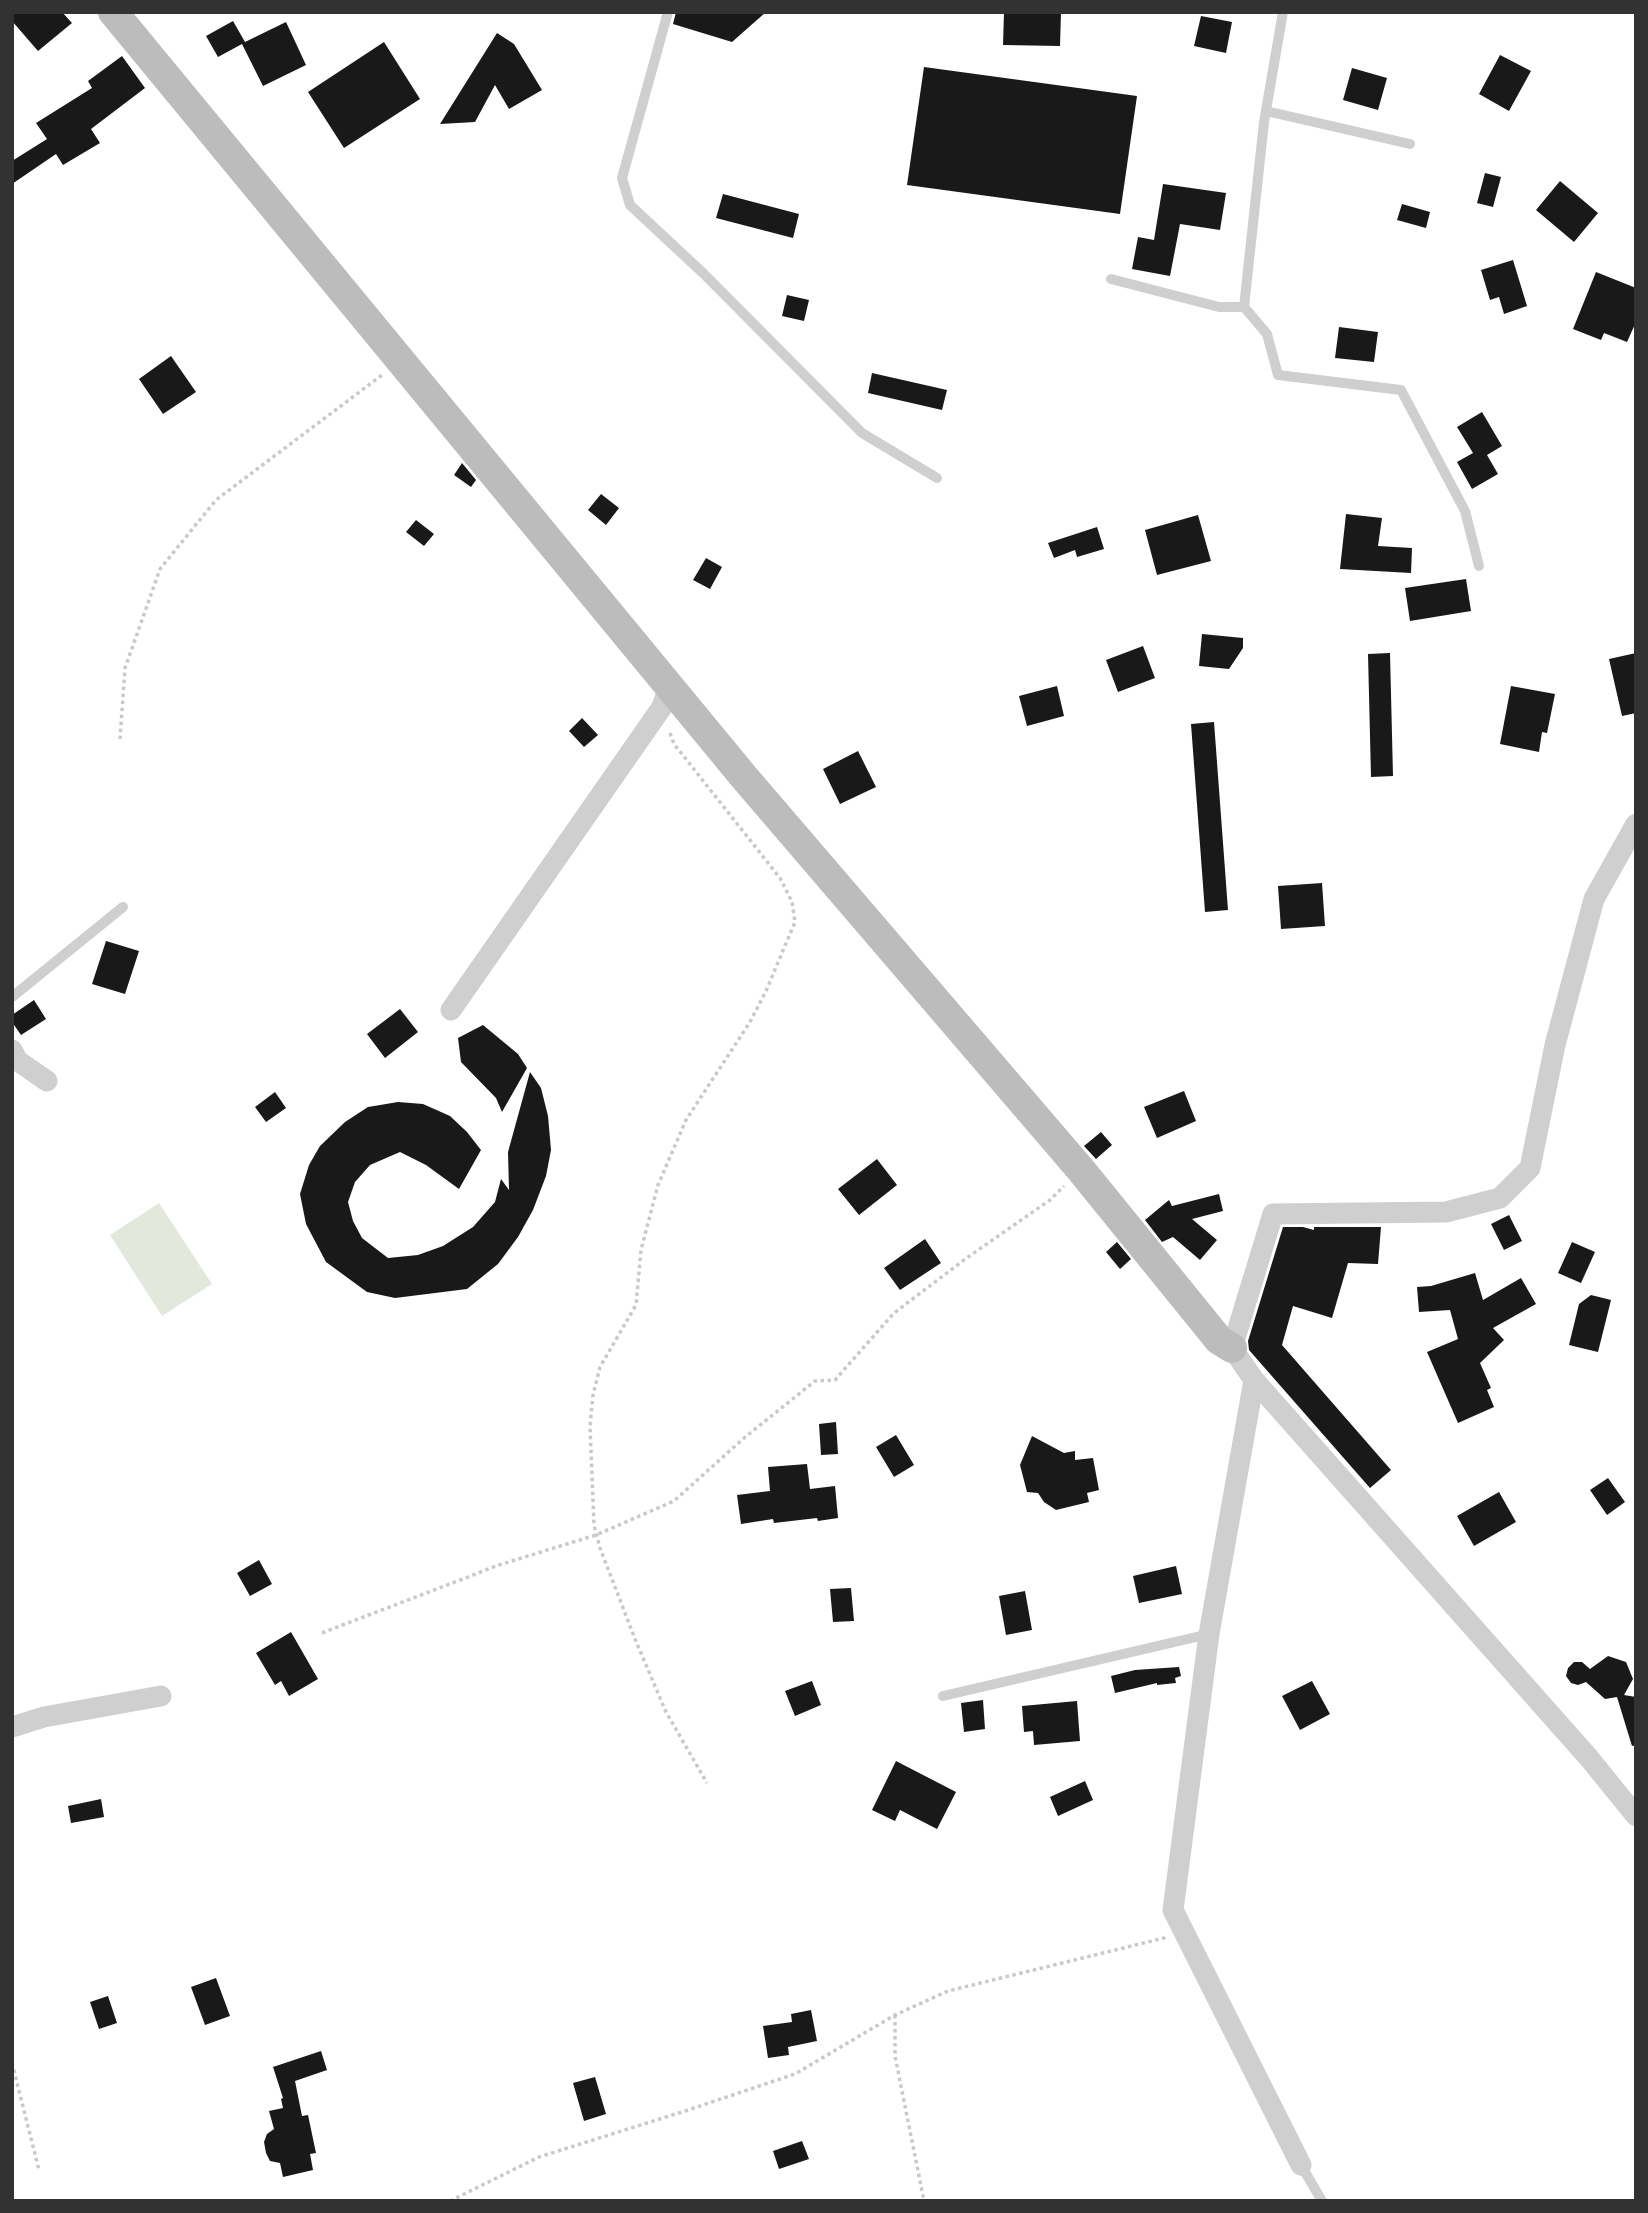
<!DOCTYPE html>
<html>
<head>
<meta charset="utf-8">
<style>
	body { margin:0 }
	#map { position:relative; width:1648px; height:2213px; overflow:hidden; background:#fff; font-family:"PT Sans Narrow",sans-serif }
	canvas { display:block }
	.frame { position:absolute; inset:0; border:14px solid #323232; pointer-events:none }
</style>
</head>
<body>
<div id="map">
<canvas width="1648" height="2213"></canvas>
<div class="frame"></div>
</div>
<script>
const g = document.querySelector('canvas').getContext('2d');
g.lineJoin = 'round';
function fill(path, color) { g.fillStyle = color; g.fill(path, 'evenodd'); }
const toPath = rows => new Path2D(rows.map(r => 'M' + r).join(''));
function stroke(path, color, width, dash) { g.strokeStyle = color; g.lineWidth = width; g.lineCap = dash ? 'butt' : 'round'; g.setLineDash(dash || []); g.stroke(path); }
fill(toPath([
	[159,1203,212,1284,162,1316,110,1235]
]), '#e3e8dc');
fill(toPath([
	[12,12,62,12,72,23,38,51,12,21],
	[676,12,766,12,732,42,673,24],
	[1004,12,1061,12,1060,46,1003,45],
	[1201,16,1232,22,1226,53,1194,46],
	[233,21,245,42,286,22,306,65,263,86,242,44,218,57,206,36],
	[497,33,514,44,542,90,509,109,495,85,475,122,440,124],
	[384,42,420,99,344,148,308,92],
	[1500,55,1531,71,1509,111,1479,94],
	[122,56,145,88,91,129,100,143,63,165,56,154,12,184,12,161,47,139,36,123,92,88,88,81],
	[924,67,1137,96,1120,214,907,185],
	[1352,68,1387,78,1378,110,1343,100],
	[1485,173,1501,177,1493,207,1477,203],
	[1560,181,1598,213,1574,242,1536,210],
	[1163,184,1226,193,1220,230,1180,224,1170,276,1132,269,1138,237,1154,240],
	[723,194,799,214,793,238,716,218],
	[1402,204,1430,212,1426,228,1397,220],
	[1513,260,1527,306,1504,314,1499,297,1490,300,1481,270],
	[1596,272,1636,288,1636,322,1627,342,1604,333,1601,340,1573,329],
	[787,295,809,300,804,321,782,316],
	[1339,327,1378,332,1374,362,1335,358],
	[171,356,196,392,163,414,139,379],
	[872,373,947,390,942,410,868,393],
	[1482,412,1502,446,1487,455,1498,474,1472,489,1457,462,1473,453,1457,427],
	[462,463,476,480,471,487,454,475],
	[601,494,619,508,606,525,588,510],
	[1346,514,1382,518,1378,546,1412,548,1411,573,1340,569],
	[1198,515,1211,561,1157,575,1145,530],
	[416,520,434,534,424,546,406,532],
	[1097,527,1104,549,1077,557,1075,550,1054,558,1048,543],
	[706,558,722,567,710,589,693,580],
	[1466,579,1471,611,1410,621,1405,588],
	[1202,634,1243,638,1243,648,1229,669,1199,666],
	[1143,646,1155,678,1118,692,1106,660],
	[1390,653,1393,776,1371,777,1368,654],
	[1636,653,1636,713,1622,716,1609,659],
	[1057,686,1064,716,1027,726,1019,696],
	[1511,686,1555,694,1547,733,1542,732,1539,752,1500,744],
	[582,718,598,735,584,747,569,731],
	[1214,722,1228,910,1205,912,1191,724],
	[858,751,876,787,840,804,823,769],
	[1322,883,1325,926,1281,929,1278,886],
	[106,941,139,951,125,994,92,984],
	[34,1000,46,1019,21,1035,12,1022,12,1015],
	[400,1009,418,1032,385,1058,367,1034],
	[483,1025,518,1054,527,1068,502,1112,496,1098,461,1062,458,1038],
	[530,1072,541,1088,548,1116,551,1150,546,1176,533,1210,518,1237,498,1264,467,1289,395,1298,367,1292,326,1262,306,1224,300,1194,309,1165,320,1146,345,1122,368,1107,398,1102,423,1104,450,1116,467,1132,481,1150,459,1189,426,1165,400,1152,370,1165,355,1182,348,1202,353,1221,362,1238,388,1258,418,1255,443,1246,473,1227,495,1202,501,1179,509,1190,508,1152],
	[1184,1091,1196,1121,1157,1138,1144,1107],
	[275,1092,286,1108,266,1122,255,1107],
	[1101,1132,1112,1145,1096,1159,1084,1146],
	[877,1159,897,1185,859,1215,838,1189],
	[1219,1194,1223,1211,1192,1219,1217,1240,1200,1260,1173,1237,1162,1242,1145,1220,1169,1200,1172,1206],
	[1509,1215,1522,1241,1504,1250,1491,1224],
	[1283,1227,1303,1227,1314,1230,1314,1227,1381,1227,1378,1264,1348,1263,1332,1318,1293,1306,1282,1345,1391,1470,1370,1488,1249,1350,1248,1341],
	[925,1239,941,1263,900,1290,884,1268],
	[1117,1242,1131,1259,1120,1269,1106,1252],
	[1572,1242,1595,1252,1581,1283,1558,1273],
	[1475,1273,1483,1300,1521,1278,1536,1304,1493,1328,1504,1340,1480,1363,1491,1388,1487,1390,1494,1407,1458,1423,1427,1352,1458,1339,1450,1310,1419,1312,1417,1287,1431,1286],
	[1591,1295,1611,1300,1598,1352,1569,1345,1579,1304],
	[836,1422,838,1454,821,1455,819,1424],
	[896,1435,914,1465,894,1477,876,1447],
	[1032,1436,1064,1453,1075,1451,1075,1460,1093,1458,1099,1490,1087,1493,1089,1502,1056,1510,1044,1502,1038,1493,1027,1492,1020,1465],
	[807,1464,810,1489,835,1486,838,1518,818,1521,817,1518,774,1523,773,1519,741,1524,737,1495,770,1491,768,1467],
	[1608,1478,1625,1502,1607,1515,1590,1490],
	[1499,1492,1516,1522,1474,1546,1457,1516],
	[259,1560,272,1584,250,1596,237,1573],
	[1176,1566,1182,1594,1139,1603,1133,1576],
	[851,1588,854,1621,833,1622,830,1589],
	[1025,1591,1032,1630,1006,1635,999,1596],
	[291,1632,318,1679,289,1696,281,1681,275,1685,256,1653],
	[1608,1656,1626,1662,1633,1679,1624,1695,1636,1697,1636,1745,1632,1746,1617,1697,1605,1699,1586,1682,1578,1685,1571,1683,1566,1676,1568,1668,1574,1662,1582,1662,1590,1669],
	[1179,1667,1181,1676,1175,1678,1176,1683,1157,1685,1157,1683,1115,1693,1111,1676,1135,1670],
	[812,1681,821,1705,795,1716,785,1691],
	[1312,1681,1330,1714,1300,1730,1282,1696],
	[983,1700,985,1729,964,1732,961,1703],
	[1077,1701,1080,1741,1034,1745,1033,1731,1024,1732,1022,1706],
	[896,1761,956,1792,937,1829,900,1810,895,1821,872,1810],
	[1085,1781,1093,1800,1058,1816,1050,1797],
	[101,1799,104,1817,71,1823,68,1806],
	[216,1978,230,2016,205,2025,191,1987],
	[108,1996,117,2023,99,2029,90,2002],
	[811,2010,817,2041,788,2047,789,2055,768,2058,763,2026,792,2022,791,2014],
	[321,2051,327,2070,295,2081,302,2116,308,2115,316,2153,310,2154,313,2170,283,2177,280,2163,270,2161,266,2153,264,2142,267,2134,274,2129,269,2111,283,2108,281,2099,283,2098,273,2067],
	[595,2077,606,2114,584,2121,573,2083],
	[802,2141,809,2159,779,2169,773,2151]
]), '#191919');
stroke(toPath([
	[670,733,674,744,780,878,792,902,795,922,766,991,750,1022,686,1120,658,1185,641,1250,636,1305,600,1367,593,1395,590,1426,594,1525,600,1548,635,1639,666,1712,707,1783],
	[120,739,125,668,160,569,216,500,382,375],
	[322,1633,499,1565,596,1535,674,1501,744,1438,815,1381,835,1380,894,1313,968,1257,1050,1200,1064,1186],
	[895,2015,895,2056,924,2201],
	[12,2063,39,2170],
	[450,2201,539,2157,685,2111,795,2074,895,2015,948,1991,1164,1938,1165,1936]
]), '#c9c9c9', 3.5, [3.5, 3.5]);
stroke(toPath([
	[668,12,622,178,630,205,704,274,862,433,937,478],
	[1283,12,1264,122,1244,307,1267,334,1278,375,1401,390,1465,511,1479,566],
	[1266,111,1410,144],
	[1111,279,1219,307,1244,307],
	[12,997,123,907],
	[943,1696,1209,1634],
	[1301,2165,1322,2201]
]), '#cfcfcf', 10);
stroke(toPath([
	[1636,824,1594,899,1555,1045,1530,1168,1500,1198,1446,1212,1273,1214,1232,1348,1254,1380,1589,1758,1636,1816],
	[451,1010,662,707,669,686],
	[12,1050,18,1061,47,1081],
	[1254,1380,1209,1634,1173,1910,1301,2165],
	[12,1727,44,1717,161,1696]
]), '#cfcfcf', 21);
stroke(toPath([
	[113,12,744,777,1081,1170,1219,1340,1232,1348]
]), '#bcbcbc', 30);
</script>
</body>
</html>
